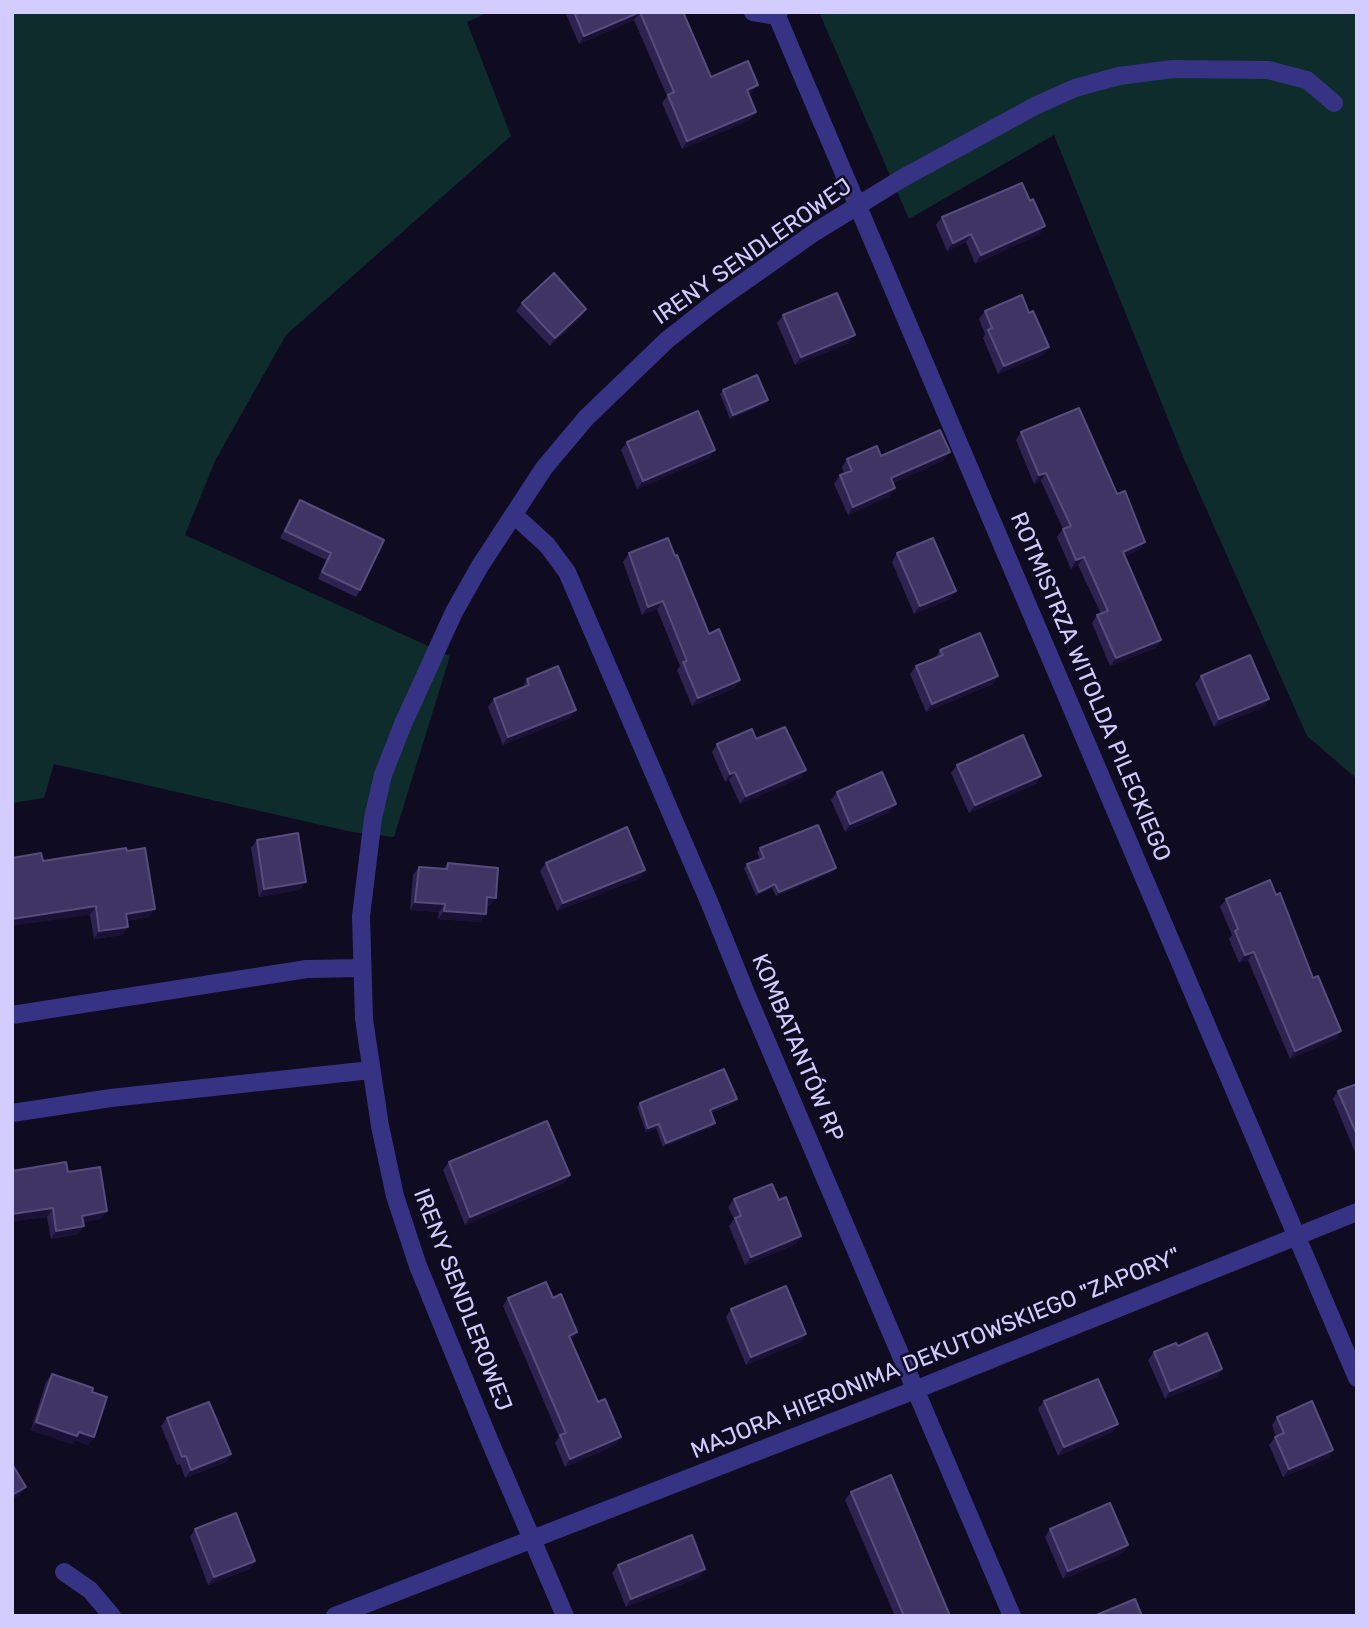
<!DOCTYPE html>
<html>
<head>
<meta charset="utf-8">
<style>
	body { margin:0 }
	#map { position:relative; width:1369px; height:1628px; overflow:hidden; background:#0f0b21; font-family:Rubik,sans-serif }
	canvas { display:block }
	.frame { position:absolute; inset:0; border:14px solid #d2ccff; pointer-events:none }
</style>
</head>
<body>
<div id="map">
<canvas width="1369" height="1628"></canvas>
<div class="frame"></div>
</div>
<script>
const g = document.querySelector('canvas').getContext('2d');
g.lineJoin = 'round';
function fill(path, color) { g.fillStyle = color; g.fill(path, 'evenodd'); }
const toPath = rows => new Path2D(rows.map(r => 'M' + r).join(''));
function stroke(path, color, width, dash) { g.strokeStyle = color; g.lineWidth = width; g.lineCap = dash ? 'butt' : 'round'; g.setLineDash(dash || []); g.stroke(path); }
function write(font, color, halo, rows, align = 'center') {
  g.font = font + ' Rubik,sans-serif'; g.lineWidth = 5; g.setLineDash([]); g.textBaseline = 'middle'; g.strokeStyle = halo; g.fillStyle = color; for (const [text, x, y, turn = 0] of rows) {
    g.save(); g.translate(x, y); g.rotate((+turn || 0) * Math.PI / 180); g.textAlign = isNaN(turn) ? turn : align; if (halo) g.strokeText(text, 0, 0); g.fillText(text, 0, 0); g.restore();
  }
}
fill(toPath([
	[12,12,489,12,467,22,511,136,286,335,215,461,185,535,450,656,394,837,352,832,54,764,44,798,12,803],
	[819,12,1357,12,1357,779,1307,736,1185,461,1054,135,909,219]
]), '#0e2c2b');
stroke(toPath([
	[753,12,777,16],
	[779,12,777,16,796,61,1357,1378],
	[514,515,547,545,567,572,710,904,746,993,1012,1616],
	[12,1015,307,969,361,968],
	[12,1113,111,1098,371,1070],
	[64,1572,90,1590,112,1616],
	[335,1616,915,1390,1357,1212],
	[565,1616,488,1437,418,1266,395,1196,380,1126,364,1019,361,916,373,818,383,775,403,724,454,612,480,566,544,468,586,418,667,340,714,303,815,232,901,179,1035,106,1075,88,1119,76,1173,69,1268,70,1307,80,1334,103]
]), '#373384', 18);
fill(toPath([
	[565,12,683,12,711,77,752,93,749,94,756,112,750,120,682,149,662,103,667,96,634,20,579,44],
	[942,217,1040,234,975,264,966,242,947,251,936,225],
	[522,303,586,309,581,317,550,346,516,311],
	[985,311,1029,313,1049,347,1043,355,998,374,983,338,985,334,979,319],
	[783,315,849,343,795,365,777,323],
	[723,390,768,400,765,404,730,419,720,394],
	[1021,432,1117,494,1145,542,1139,550,1125,556,1161,640,1155,648,1110,666,1092,623,1097,615,1101,614,1078,565,1071,569,1057,537,1063,529,1041,481,1034,484,1016,440],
	[627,442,715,450,709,458,637,489,621,450],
	[881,456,944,460,893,483,890,496,848,515,834,484,840,475,844,474,842,467,847,459],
	[300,500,360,590,356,597,318,579,326,560,280,538,295,507],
	[629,553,675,556,709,634,735,688,692,706,677,670,680,666,657,609,642,615,623,562],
	[897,553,950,599,914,614,892,562],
	[940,650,998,676,993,684,926,712,910,674,916,666,935,658],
	[1201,676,1269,699,1263,707,1214,727,1195,684],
	[527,679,570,718,503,745,488,707,494,699,522,688],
	[756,739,806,770,800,778,740,804,729,780,725,782,712,752,717,744],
	[957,765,1036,784,969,813,951,773],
	[837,792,890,812,845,832,831,800],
	[257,840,300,890,259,897,251,848],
	[760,848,833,872,776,896,772,888,756,896,744,868,747,864,760,859,757,853],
	[43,861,149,917,127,921,128,927,122,935,94,939,90,915],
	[448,863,490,906,487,905,480,922,438,919,439,912,410,910,413,875,419,867,444,869],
	[546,863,645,870,640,878,557,911,540,871],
	[1226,899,1313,978,1341,1031,1336,1039,1290,1059,1248,960,1239,963,1229,939,1232,935,1220,907],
	[1357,1084,1357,1157,1333,1099,1338,1091],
	[640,1103,734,1103,711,1113,715,1123,712,1127,663,1147,656,1128,646,1132,637,1107],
	[449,1162,570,1175,564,1183,465,1225,443,1170],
	[12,1171,68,1172,101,1219,83,1222,84,1226,78,1234,51,1239,47,1217,12,1221],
	[734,1199,779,1200,801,1236,796,1244,745,1265,729,1226,734,1219,728,1207],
	[508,1298,571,1341,616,1445,565,1467,555,1443,559,1437,503,1306],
	[731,1309,806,1334,801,1342,746,1365,726,1317],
	[1154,1352,1222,1369,1217,1377,1165,1399,1148,1360],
	[52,1374,92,1392,94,1437,88,1445,75,1440,72,1444,31,1430,46,1382],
	[1044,1401,1118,1424,1112,1432,1058,1456,1038,1409],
	[1277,1417,1333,1450,1328,1458,1283,1477,1269,1445,1276,1436,1272,1425],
	[167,1418,231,1454,226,1462,185,1478,180,1464,177,1465,161,1426],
	[851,1492,950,1616,895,1616,845,1500],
	[195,1529,255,1561,250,1569,208,1585,190,1537],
	[1050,1529,1128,1545,1123,1553,1063,1579,1045,1537],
	[618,1565,700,1577,626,1607,612,1573]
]), '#2c2351');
fill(toPath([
	[640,12,634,20,579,44,584,36],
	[758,85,752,93,741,98,747,90],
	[756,112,750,120,682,149,687,141],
	[1045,226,1040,234,975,264,981,255],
	[971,234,966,242,947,251,953,243],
	[586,309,581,317,550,346,555,338],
	[855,335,849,343,795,365,801,357],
	[1049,347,1043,355,998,374,1004,366],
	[768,400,765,404,730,419,733,415],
	[715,450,709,458,637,489,643,481],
	[950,452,944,460,885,486,891,478],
	[1046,473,1041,481,1034,484,1039,475],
	[895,488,890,496,848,515,853,507],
	[1145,542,1139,550,1118,560,1123,552],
	[1084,557,1078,565,1071,569,1076,560],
	[956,591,950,599,914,614,920,606],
	[663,601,657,609,642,615,648,607],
	[1161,640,1155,648,1110,666,1116,658],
	[998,676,993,684,926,712,932,704],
	[740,680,735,688,692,706,698,698],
	[1269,699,1263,707,1214,727,1219,719],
	[576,710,570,718,503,745,508,737],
	[806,770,800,778,740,804,746,796],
	[735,772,729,780,725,782,730,774],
	[1041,776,1036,784,969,813,975,805],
	[896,804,890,812,845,832,850,824],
	[836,868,833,872,776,896,779,892],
	[645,870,640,878,557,911,563,903],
	[306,882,300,890,259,897,264,889],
	[775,884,772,888,756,896,759,892],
	[487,897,496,898,490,906,482,905],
	[415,902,445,904,439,912,410,910],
	[96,906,90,915,12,926,12,919],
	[155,909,149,917,120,922,126,914],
	[444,911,486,914,480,922,438,919],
	[128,927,122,935,94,939,99,931],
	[1254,952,1248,960,1239,963,1245,955],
	[1341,1031,1336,1039,1290,1059,1295,1051],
	[737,1099,734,1103,707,1114,710,1110],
	[715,1123,712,1127,663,1147,666,1143],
	[659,1124,656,1128,646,1132,648,1128],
	[570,1175,564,1183,465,1225,470,1217],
	[53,1208,47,1217,12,1221,12,1214],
	[107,1211,101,1219,77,1224,82,1216],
	[84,1226,78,1234,51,1239,56,1231],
	[801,1236,796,1244,745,1265,751,1257],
	[577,1332,572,1340,564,1344,569,1336],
	[806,1334,801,1342,746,1365,751,1357],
	[1222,1369,1217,1377,1165,1399,1170,1391],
	[36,1422,79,1432,94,1437,88,1445,75,1440,72,1444,31,1430],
	[1118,1424,1112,1432,1058,1456,1064,1447],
	[621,1437,616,1445,565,1467,570,1459],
	[1333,1450,1328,1458,1283,1477,1289,1469],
	[231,1454,226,1462,185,1478,191,1470],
	[26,1487,20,1495,12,1500,12,1495],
	[1128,1545,1123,1553,1063,1579,1068,1571],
	[255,1561,250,1569,208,1585,214,1577],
	[705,1569,700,1577,626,1607,631,1599]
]), '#191236');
const building = toPath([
	[574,12,683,12,711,77,748,61,758,85,747,90,756,112,687,141,668,95,674,92,640,12,584,36,574,12],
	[1022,183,1030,201,1033,199,1045,226,981,255,971,234,953,243,942,217,1022,183],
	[554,273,586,309,555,338,522,303,554,273],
	[837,293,855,335,801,357,783,315,837,293],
	[1022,295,1029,313,1033,311,1049,347,1004,366,988,330,992,328,985,311,1022,295],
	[757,375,768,400,733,415,723,390,757,375],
	[1079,408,1117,494,1125,491,1145,542,1123,552,1161,640,1116,658,1097,615,1108,611,1084,557,1076,560,1063,529,1071,526,1046,473,1039,475,1021,432,1079,408],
	[698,411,715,450,643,481,627,442,698,411],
	[940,430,950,452,891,478,895,488,853,507,840,475,852,471,847,459,877,446,881,456,940,430],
	[300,500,384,540,360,590,322,572,331,553,285,531,300,500],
	[668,538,675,556,677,555,709,634,719,629,740,680,698,698,683,662,687,661,663,601,648,607,629,553,668,538],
	[933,538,956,591,920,606,897,553,933,538],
	[980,633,998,676,932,704,916,666,943,655,940,650,980,633],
	[1250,655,1269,699,1219,719,1201,676,1250,655],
	[558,666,576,710,508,737,494,699,529,685,527,679,558,666],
	[785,727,806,770,746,796,735,772,730,774,717,744,752,729,756,739,785,727],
	[1023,735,1041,776,975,805,957,765,1023,735],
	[882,772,896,804,850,824,837,792,882,772],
	[818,825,836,868,779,892,775,884,759,892,747,864,764,858,760,848,818,825],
	[627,827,645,870,563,903,546,863,627,827],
	[298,833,306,882,264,889,257,840,298,833],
	[126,848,127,851,145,848,155,909,126,914,128,927,99,931,96,906,12,919,12,858,41,853,43,861,126,848],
	[448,863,498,868,496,898,487,897,486,914,444,911,445,904,415,902,419,867,447,869,448,863],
	[1270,880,1276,895,1280,893,1313,978,1318,976,1341,1031,1295,1051,1254,952,1245,955,1235,931,1238,929,1226,899,1270,880],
	[724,1069,737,1099,710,1110,715,1123,666,1143,659,1124,648,1128,640,1103,724,1069],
	[1357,1084,1357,1135,1338,1091,1357,1084],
	[547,1121,570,1175,470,1217,449,1162,547,1121],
	[66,1162,68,1172,100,1167,107,1211,82,1216,84,1226,56,1231,53,1208,12,1214,12,1171,66,1162],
	[772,1184,779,1200,786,1197,801,1236,751,1257,735,1218,741,1216,734,1199,772,1184],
	[546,1282,553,1298,561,1294,577,1332,569,1336,598,1402,605,1399,621,1437,570,1459,560,1435,566,1433,508,1298,546,1282],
	[786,1286,806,1334,751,1357,731,1309,786,1286],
	[1207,1333,1222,1369,1170,1391,1154,1352,1176,1343,1178,1346,1207,1333],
	[52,1374,93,1388,92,1392,107,1397,94,1437,79,1432,77,1436,36,1422,52,1374],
	[1098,1379,1118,1424,1064,1447,1044,1401,1098,1379],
	[1312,1401,1333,1450,1289,1469,1275,1437,1284,1433,1277,1417,1312,1401],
	[209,1402,231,1454,191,1470,186,1456,182,1457,167,1418,209,1402],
	[12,1464,26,1487,12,1495,12,1464],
	[891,1475,950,1616,904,1616,851,1492,891,1475],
	[1110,1503,1128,1545,1068,1571,1050,1529,1110,1503],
	[236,1513,255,1561,214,1577,195,1529,236,1513],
	[692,1535,705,1569,631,1599,618,1565,692,1535],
	[1135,1599,1142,1616,1094,1616,1135,1599]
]);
fill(building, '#3e3564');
stroke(building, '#554d7c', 2);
write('23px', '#d2ccff', '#0f0b21', [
	["IRENY SENDLEROWEJ",753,252,-35],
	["ROTMISTRZA WITOLDA PILECKIEGO",1090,687,67],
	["KOMBATANTÓW RP",797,1048,67],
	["IRENY SENDLEROWEJ",462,1300,69],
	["MAJORA HIERONIMA DEKUTOWSKIEGO \"ZAPORY\"",936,1354,-22]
]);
</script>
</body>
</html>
